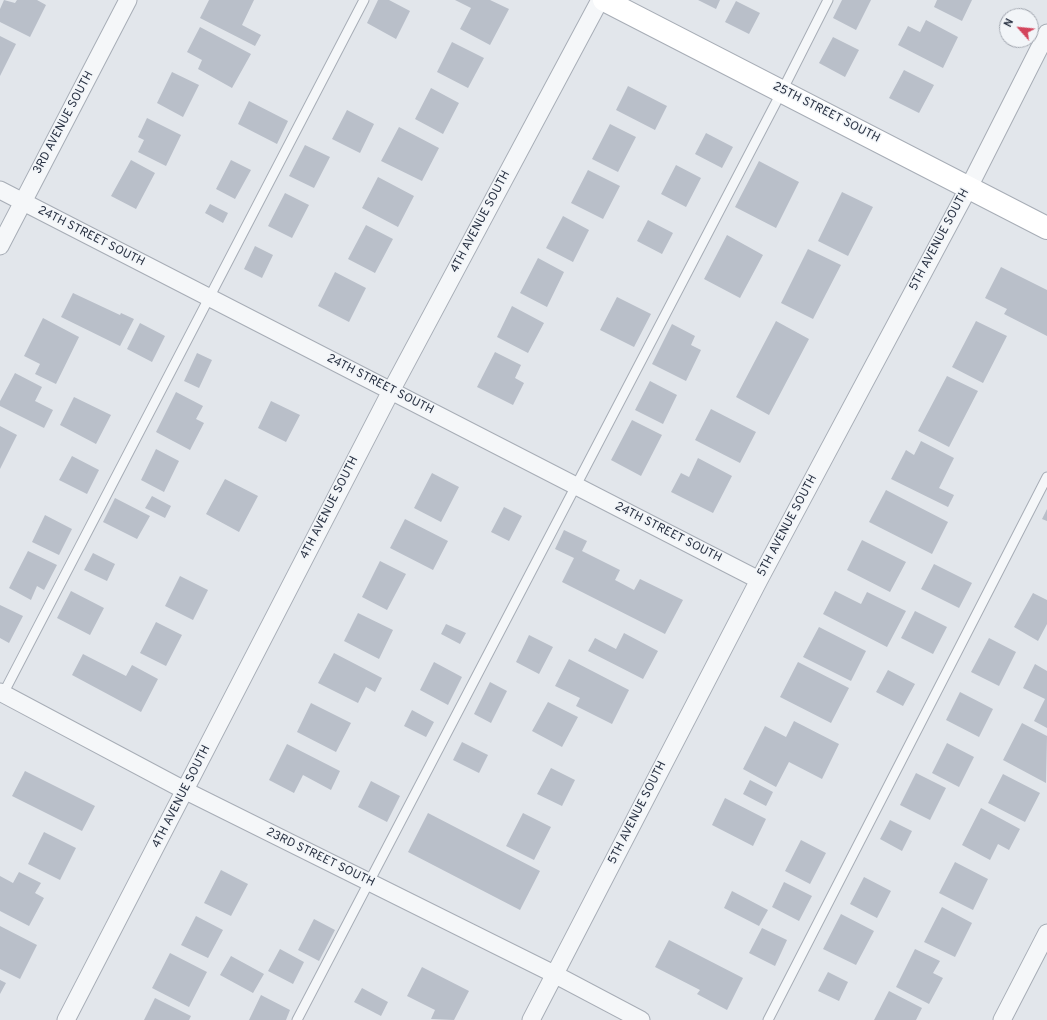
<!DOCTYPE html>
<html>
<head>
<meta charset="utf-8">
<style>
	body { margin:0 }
	#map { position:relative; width:1047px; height:1020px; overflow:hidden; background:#e2e6eb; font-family:Overpass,sans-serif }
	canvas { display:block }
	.north { position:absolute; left:999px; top:8px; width:40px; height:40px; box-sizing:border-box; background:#f2f5f8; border:1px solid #a2a7b0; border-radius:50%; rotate:297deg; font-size:11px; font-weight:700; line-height:16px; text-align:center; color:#2a3344 }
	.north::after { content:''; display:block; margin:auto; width:14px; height:18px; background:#d3445c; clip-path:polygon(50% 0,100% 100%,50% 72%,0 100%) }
</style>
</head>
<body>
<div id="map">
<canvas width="1047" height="1020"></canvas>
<div class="north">N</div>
</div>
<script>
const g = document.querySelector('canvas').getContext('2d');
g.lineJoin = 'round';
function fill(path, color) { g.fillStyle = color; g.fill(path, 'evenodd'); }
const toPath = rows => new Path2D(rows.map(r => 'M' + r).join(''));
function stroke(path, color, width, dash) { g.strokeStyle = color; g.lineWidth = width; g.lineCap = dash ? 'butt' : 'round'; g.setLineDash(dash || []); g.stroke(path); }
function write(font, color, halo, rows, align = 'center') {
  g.font = font + ' Overpass,sans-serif'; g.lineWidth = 3; g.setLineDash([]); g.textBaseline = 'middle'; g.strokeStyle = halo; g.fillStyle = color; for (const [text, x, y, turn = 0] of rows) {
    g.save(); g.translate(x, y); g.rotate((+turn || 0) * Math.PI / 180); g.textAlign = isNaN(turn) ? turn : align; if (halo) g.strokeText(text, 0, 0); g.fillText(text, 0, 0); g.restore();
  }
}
fill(toPath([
	[4,0,15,3,17,0,37,0,46,5,30,37,0,22,0,9],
	[209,0,254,0,242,25,261,35,255,46,200,18],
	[378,0,389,0,410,11,396,39,367,23],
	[455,0,490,0,509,9,490,45,460,29,471,8],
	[698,0,720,0,716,9],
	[842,0,871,0,856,30,833,18],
	[937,0,972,0,962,21,934,7],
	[736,1,760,13,749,34,725,22],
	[926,20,958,37,943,68,898,45,908,26,920,32],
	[200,27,251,54,232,88,198,69,202,60,187,52],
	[0,36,16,44,0,76],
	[833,37,859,50,845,77,819,63],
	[452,42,484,58,468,88,437,72],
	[904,70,934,85,919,113,889,98],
	[172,72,199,85,183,117,157,103],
	[628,86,667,106,655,130,616,110],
	[431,88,459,103,443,134,415,119],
	[249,101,288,121,277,144,238,124],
	[347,110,374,124,360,153,332,139],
	[147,118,181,135,166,166,138,152,144,140,138,137],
	[610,124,636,137,618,172,592,159],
	[399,127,439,148,422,181,381,161],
	[706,133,733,147,722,168,695,154],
	[305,145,330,157,314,188,289,176],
	[131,160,155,173,136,209,111,196],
	[231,160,251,170,235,199,216,189],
	[759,161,799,182,776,228,735,207],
	[676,165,701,178,686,207,661,194],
	[588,170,620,186,603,219,571,203],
	[378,177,414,196,398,227,362,208],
	[842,192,873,207,848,256,818,241],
	[285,193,309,205,292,238,268,226],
	[210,204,228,213,223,223,205,213],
	[563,216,589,230,573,262,546,248],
	[648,220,673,233,662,254,637,241],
	[366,225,393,239,375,273,348,259],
	[727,235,763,255,740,298,704,279],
	[255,246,273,255,262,278,244,269],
	[808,249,841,265,813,319,781,303],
	[538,258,564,272,547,307,520,293],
	[1001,267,1047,290,1047,336,1004,314,1007,309,985,298],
	[335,272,366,288,349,322,318,306],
	[73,293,120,315,121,313,134,319,120,346,61,317],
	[617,297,651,314,634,347,600,330],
	[512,306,544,323,528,353,497,337],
	[43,318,79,337,56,384,35,374,40,364,24,356],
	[776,321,809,339,769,415,736,397],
	[976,321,1007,336,983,383,952,367],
	[140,323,165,336,152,362,127,349],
	[672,324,695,336,691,345,701,350,686,381,652,364],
	[495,352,521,365,515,378,524,383,513,405,477,387],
	[197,353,212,360,199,388,184,381],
	[15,373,42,387,35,401,53,410,44,428,0,406,0,401],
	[947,376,978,391,949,447,918,431],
	[650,381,677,395,663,424,635,410],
	[176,392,203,406,196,419,204,423,190,450,156,432],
	[74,397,111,415,96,444,60,425],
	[271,401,300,415,286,442,258,428],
	[711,409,756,432,740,463,695,440],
	[632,420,662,435,641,476,611,460],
	[0,426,17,435,0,469],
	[921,441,954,458,939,488,954,495,948,507,891,479,906,450,914,455],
	[156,449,179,461,164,492,141,480],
	[72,456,99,470,87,494,59,480],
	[698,458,732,476,713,513,671,492,681,473,689,477],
	[432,473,459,487,441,522,414,508],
	[225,479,258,496,239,532,206,514],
	[886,490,948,522,932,554,869,522],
	[152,496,171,506,165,518,145,508],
	[115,498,150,516,137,539,103,522],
	[504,507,522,516,509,541,491,532],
	[1047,509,1047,521,1042,519],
	[45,515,72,529,59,555,32,542],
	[405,519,448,541,433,570,390,548],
	[564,530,587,541,582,551,620,570,615,580,634,590,640,579,683,600,665,634,562,582,574,558,555,549],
	[862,540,906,562,890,592,847,570],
	[28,551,57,565,44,590,37,586,31,600,9,588],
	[93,553,115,564,107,581,84,570],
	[380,561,406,574,387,610,362,597],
	[934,564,972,583,959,608,921,589],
	[180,576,208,590,193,620,165,606],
	[71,591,104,608,90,635,57,618],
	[835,591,861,604,867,592,906,611,887,647,823,614],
	[1033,593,1047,600,1047,624,1038,641,1014,627],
	[0,605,23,616,9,643,0,638],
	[915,611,947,627,933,654,901,638],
	[358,613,393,630,379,659,344,641],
	[156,622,182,635,166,666,140,653],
	[446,624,466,633,460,644,441,634],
	[819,627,866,651,851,681,803,657],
	[624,633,658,651,643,679,588,651,595,638,616,649],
	[529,635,553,647,539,674,516,662],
	[989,638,1016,652,999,686,971,672],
	[334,653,382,678,375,692,366,687,358,703,318,683],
	[83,654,126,676,132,665,158,679,141,712,72,675],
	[569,659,629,690,612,724,576,706,580,698,555,686],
	[434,662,462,677,448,705,420,690],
	[798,662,849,688,831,723,780,697],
	[1035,664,1047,671,1047,728,1034,721,1045,699,1023,688],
	[888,670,915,684,903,706,876,692],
	[490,682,507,691,491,723,474,714],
	[960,692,993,709,979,737,946,720],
	[548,702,578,717,562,747,532,731],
	[311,703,351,723,336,752,297,732],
	[412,710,434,722,426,737,404,726],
	[794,721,839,744,822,779,789,762,776,787,743,769,765,726,786,737],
	[1022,723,1047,736,1046,783,1003,760],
	[462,742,488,755,479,773,453,760],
	[947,743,974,757,959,787,932,773],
	[287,744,340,771,331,790,303,775,294,793,269,780],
	[551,768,575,780,562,806,537,794],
	[25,771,95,806,82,831,12,796],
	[916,773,946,788,930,820,900,805],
	[1003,774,1040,793,1025,822,988,803],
	[750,780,773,792,766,806,743,794],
	[371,781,400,796,387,822,358,807],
	[725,798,766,819,753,846,712,825],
	[981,808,1020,829,1009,850,998,844,990,860,962,845],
	[428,813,540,871,520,910,408,852],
	[523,813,551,827,534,860,506,846],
	[890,820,912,831,902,851,880,839],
	[44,832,76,848,60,880,28,864],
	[801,840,826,853,810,884,785,871],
	[955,862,988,879,973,910,939,893],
	[221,870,248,884,231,916,204,903],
	[19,872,41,883,35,893,44,898,29,926,0,911,0,876,13,883],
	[864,877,891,891,877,918,850,904],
	[784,882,812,896,799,921,772,907],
	[732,891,768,910,759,926,724,908],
	[942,907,972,923,955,957,924,942],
	[841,914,874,931,856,965,823,949],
	[196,916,223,930,208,958,181,945],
	[314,919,335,930,319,961,298,950],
	[0,926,37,945,20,979,0,969],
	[762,928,787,940,775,966,749,953],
	[669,940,743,978,727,1010,697,994,700,990,655,967],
	[280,949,304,962,293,984,268,971],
	[915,949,940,961,933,973,943,978,929,1004,896,987],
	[170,953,207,972,189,1007,152,988],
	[231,956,264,974,253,993,220,975],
	[422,967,469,991,454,1020,431,1019,435,1010,407,996],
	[828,972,848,982,839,1001,818,991],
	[0,980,6,983,0,994],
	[362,988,388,1002,381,1016,354,1002],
	[889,991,922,1008,916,1020,874,1020],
	[261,995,290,1010,286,1020,249,1020],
	[155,998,191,1016,189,1020,144,1020]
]), '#b9bfc9');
const lane = toPath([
	[2,696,364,0],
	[297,1020,782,91,828,0],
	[768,1020,1047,477]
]);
const street = toPath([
	[0,190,759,580],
	[0,246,128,0],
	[0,692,186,791,554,974,641,1020],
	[66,1020,391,391,600,0],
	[531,1020,759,580,969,187,1047,33],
	[1002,1020,1047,933]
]);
const secondary = toPath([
	[604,0,1047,228]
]);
stroke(lane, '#a7adb6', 11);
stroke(street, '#a7adb6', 19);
stroke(secondary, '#a7adb6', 24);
stroke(lane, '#f5f7f9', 9);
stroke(street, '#f5f7f9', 17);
stroke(secondary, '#fff', 22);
write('12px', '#2a3344', '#f2f5f8', [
	["25TH STREET SOUTH",826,113,27],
	["3RD AVENUE SOUTH",64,123,-62],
	["4TH AVENUE SOUTH",481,222,-62],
	["24TH STREET SOUTH",91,237,27],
	["5TH AVENUE SOUTH",940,240,-62],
	["24TH STREET SOUTH",380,385,27],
	["4TH AVENUE SOUTH",330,508,-63],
	["5TH AVENUE SOUTH",788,526,-62],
	["24TH STREET SOUTH",668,533,27],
	["4TH AVENUE SOUTH",182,797,-63],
	["5TH AVENUE SOUTH",638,813,-63],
	["23RD STREET SOUTH",320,858,26]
]);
</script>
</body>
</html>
